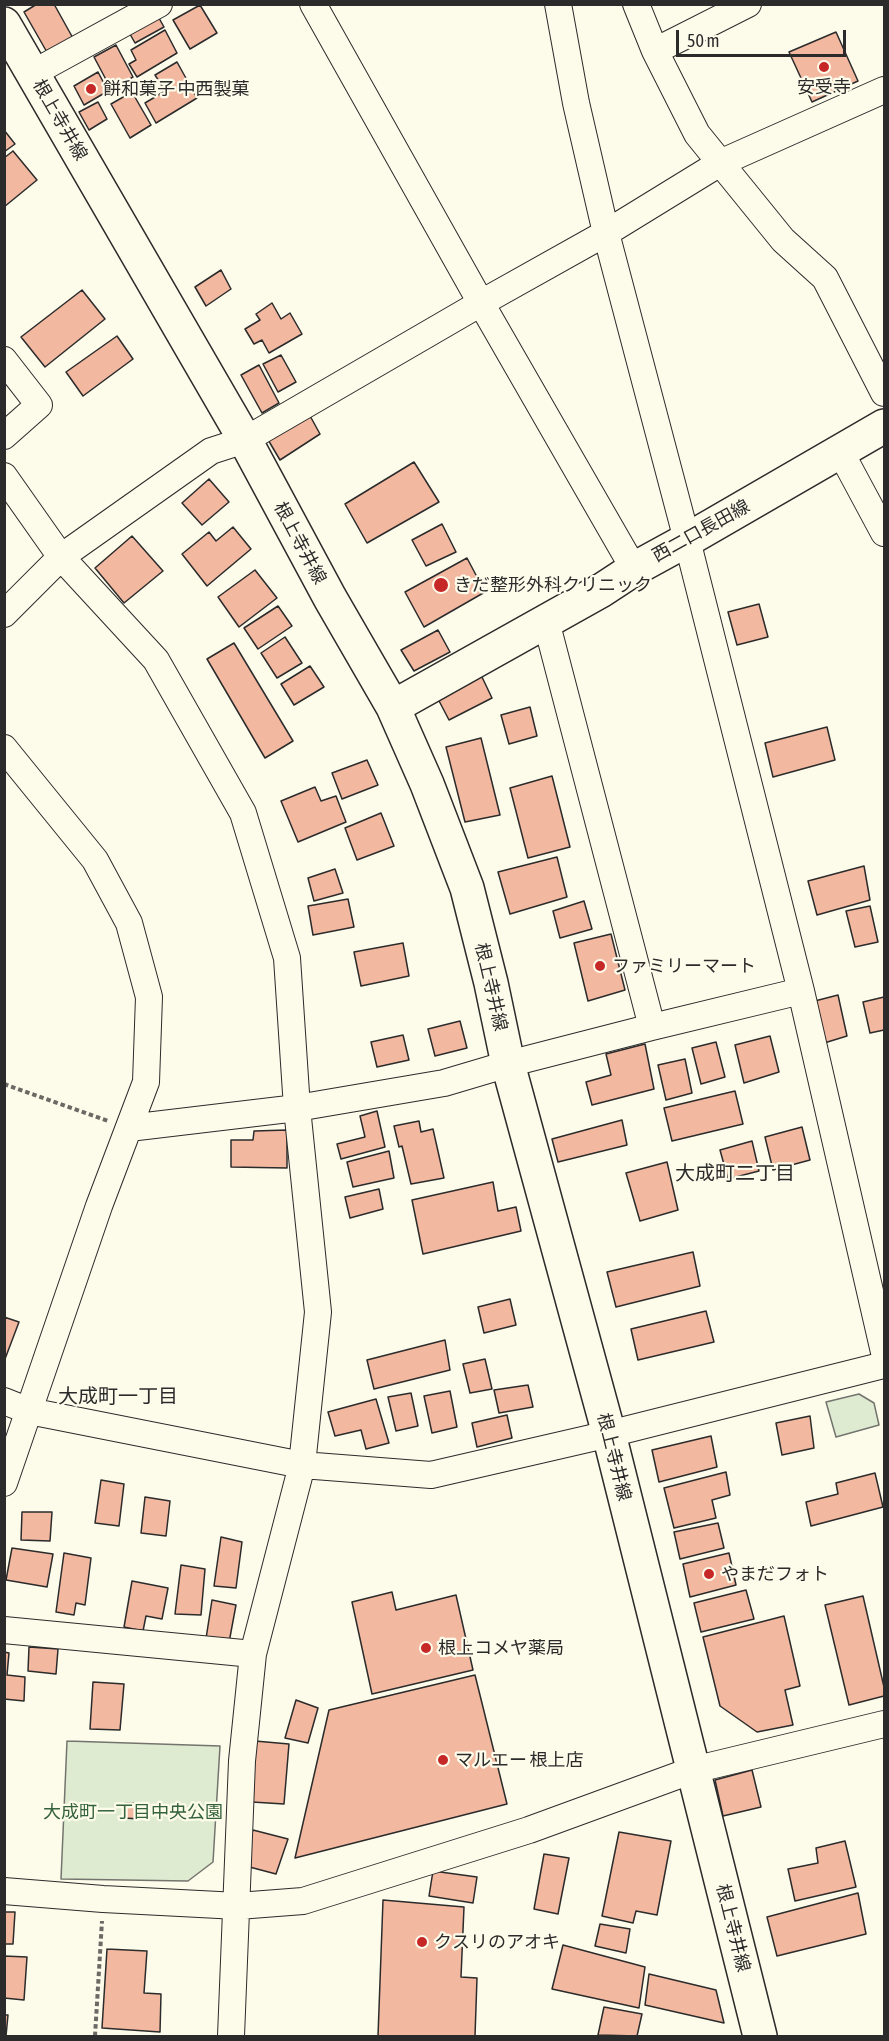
<!DOCTYPE html>
<html>
<head>
<meta charset="utf-8">
<style>
	body { margin:0 }
	#map { position:relative; width:889px; height:2041px; overflow:hidden; background:#fdfbea; font-family:"Asap Condensed",sans-serif }
	canvas { display:block }
	.frame { position:absolute; inset:0; border:6px solid #2b2b2b; pointer-events:none }
	.scale { position:absolute; left:676px; top:30px; width:170px; height:27px; box-sizing:border-box; border:3px solid #2b2b2b; border-top:0; padding-left:8px; font-size:18px; line-height:21px; white-space:nowrap; color:#2b2b2b; -webkit-text-stroke:4px #fdfbea; paint-order:stroke }
</style>
</head>
<body>
<div id="map">
<canvas width="889" height="2041"></canvas>
<div class="frame"></div>
<div class="scale">50 m</div>
</div>
<script>
const g = document.querySelector('canvas').getContext('2d');
g.lineJoin = 'round';
function fill(path, color) { g.fillStyle = color; g.fill(path, 'evenodd'); }
const toPath = rows => new Path2D(rows.map(r => 'M' + r).join(''));
function stroke(path, color, width, dash) { g.strokeStyle = color; g.lineWidth = width; g.lineCap = dash ? 'butt' : 'round'; g.setLineDash(dash || []); g.stroke(path); }
function write(font, color, halo, rows, align = 'center') {
  g.font = font + ' "Asap Condensed","Noto Sans JP",sans-serif'; g.lineWidth = 4.5; g.setLineDash([]); g.textBaseline = 'middle'; g.strokeStyle = halo; g.fillStyle = color; for (const [text, x, y, turn = 0] of rows) {
    g.save(); g.translate(x, y); g.rotate((+turn || 0) * Math.PI / 180); g.textAlign = isNaN(turn) ? turn : align; if (halo) g.strokeText(text, 0, 0); g.fillText(text, 0, 0); g.restore();
  }
}
const green = toPath([
	[859,1394,874,1403,879,1425,836,1437,826,1402,859,1394],
	[67,1741,220,1746,213,1862,188,1881,61,1879,67,1741]
]);
fill(green, '#deebd1');
stroke(green, '#74746e', 1.5);
const building = toPath([
	[37,4,54,4,74,40,48,54,24,12,37,4],
	[200,5,217,33,190,49,173,20,200,5],
	[155,11,164,27,135,43,126,27,155,11],
	[165,30,177,53,137,77,129,64,136,60,131,50,165,30],
	[836,32,858,81,812,102,789,52,836,32],
	[116,45,133,77,111,89,94,57,116,45],
	[177,62,197,98,156,123,145,103,165,91,155,75,177,62],
	[98,72,108,91,84,105,74,86,98,72],
	[132,92,151,125,130,138,111,104,132,92],
	[98,102,107,119,89,130,79,112,98,102],
	[4,130,15,144,4,152,4,130],
	[13,151,37,180,4,207,4,158,13,151],
	[221,270,231,289,206,306,195,287,221,270],
	[82,290,105,319,45,367,21,337,82,290],
	[272,303,281,319,290,313,302,334,269,353,262,340,254,344,245,329,260,320,256,314,272,303],
	[117,336,133,359,83,396,66,372,117,336],
	[281,355,296,382,278,392,263,364,281,355],
	[259,365,279,403,262,413,241,375,259,365],
	[309,414,320,434,280,460,267,438,309,414],
	[414,462,439,502,367,543,345,504,414,462],
	[209,479,229,502,202,525,182,503,209,479],
	[442,524,456,552,426,566,412,540,442,524],
	[233,527,251,549,207,586,182,554,209,532,216,541,233,527],
	[132,536,163,571,124,603,95,568,132,536],
	[467,558,485,592,424,627,405,592,467,558],
	[255,570,277,598,239,627,218,597,255,570],
	[759,604,768,637,737,645,728,612,759,604],
	[278,606,292,626,258,649,244,628,278,606],
	[438,630,450,652,414,671,401,650,438,630],
	[285,637,302,663,277,678,261,653,285,637],
	[234,643,293,741,265,758,207,659,234,643],
	[310,666,324,687,294,705,281,684,310,666],
	[481,675,492,698,449,720,437,697,481,675],
	[530,707,537,736,509,744,501,715,530,707],
	[827,727,835,760,773,777,765,743,827,727],
	[481,738,500,815,465,822,446,747,481,738],
	[367,760,378,785,342,799,332,773,367,760],
	[552,776,570,847,528,858,510,788,552,776],
	[315,787,321,801,336,796,346,822,298,842,281,801,315,787],
	[381,813,394,846,357,860,345,828,381,813],
	[557,857,567,897,510,914,498,872,557,857],
	[864,866,870,900,817,915,808,881,864,866],
	[335,869,343,893,314,901,308,878,335,869],
	[348,899,354,927,313,935,308,906,348,899],
	[584,901,592,929,560,938,553,911,584,901],
	[870,906,878,942,855,947,846,911,870,906],
	[611,934,625,990,588,1001,574,943,611,934],
	[403,943,409,976,361,986,354,952,403,943],
	[838,995,847,1036,821,1044,811,1002,838,995],
	[884,997,884,1030,870,1033,863,1002,884,997],
	[460,1021,467,1048,435,1056,428,1029,460,1021],
	[403,1035,409,1060,377,1067,371,1042,403,1035],
	[770,1036,779,1072,744,1083,735,1045,770,1036],
	[716,1042,725,1077,701,1084,692,1048,716,1042],
	[645,1044,654,1089,592,1105,586,1082,611,1075,606,1054,645,1044],
	[685,1059,692,1093,666,1100,658,1065,685,1059],
	[735,1091,743,1124,672,1141,664,1108,735,1091],
	[377,1111,385,1147,341,1159,337,1144,365,1137,360,1116,377,1111],
	[622,1120,627,1145,558,1162,552,1139,622,1120],
	[419,1121,421,1132,433,1129,444,1178,411,1184,402,1146,399,1147,394,1126,419,1121],
	[802,1127,810,1160,773,1170,765,1137,802,1127],
	[287,1130,287,1168,231,1167,231,1140,253,1140,254,1131,287,1130],
	[752,1141,759,1171,728,1179,720,1150,752,1141],
	[389,1151,394,1178,353,1187,347,1162,389,1151],
	[667,1162,678,1210,640,1221,626,1173,667,1162],
	[493,1182,498,1211,516,1207,521,1231,423,1254,412,1200,493,1182],
	[379,1189,383,1209,350,1218,345,1197,379,1189],
	[693,1252,700,1286,616,1307,607,1272,693,1252],
	[510,1299,516,1325,484,1333,478,1307,510,1299],
	[706,1311,714,1342,638,1360,631,1329,706,1311],
	[4,1317,19,1322,5,1359,4,1359,4,1317],
	[445,1340,450,1370,374,1389,367,1360,445,1340],
	[485,1359,492,1389,470,1393,463,1364,485,1359],
	[528,1385,533,1407,499,1413,494,1390,528,1385],
	[450,1391,457,1427,432,1433,424,1396,450,1391],
	[411,1393,418,1426,396,1431,388,1397,411,1393],
	[376,1399,389,1443,366,1449,361,1430,335,1436,328,1412,376,1399],
	[507,1415,512,1438,477,1447,472,1423,507,1415],
	[810,1416,814,1448,782,1455,776,1423,810,1416],
	[711,1436,717,1467,659,1482,652,1450,711,1436],
	[726,1472,730,1495,712,1500,716,1518,674,1528,664,1488,726,1472],
	[875,1473,883,1507,811,1526,806,1502,838,1494,836,1483,875,1473],
	[101,1480,124,1484,119,1526,95,1523,101,1480],
	[145,1497,170,1501,166,1536,141,1533,145,1497],
	[22,1512,52,1512,50,1541,21,1540,22,1512],
	[718,1523,724,1548,680,1559,674,1532,718,1523],
	[221,1537,242,1542,236,1588,214,1586,221,1537],
	[12,1548,53,1554,47,1587,6,1580,12,1548],
	[64,1553,91,1558,85,1605,76,1603,74,1615,56,1612,64,1553],
	[729,1553,736,1585,690,1597,683,1564,729,1553],
	[181,1565,205,1569,201,1615,175,1614,181,1565],
	[132,1581,168,1588,162,1619,146,1616,143,1631,124,1627,132,1581],
	[746,1590,754,1619,701,1632,694,1603,746,1590],
	[392,1592,396,1610,456,1595,473,1670,372,1694,352,1602,392,1592],
	[863,1596,884,1687,884,1696,849,1705,825,1605,863,1596],
	[212,1600,236,1605,228,1648,205,1645,212,1600],
	[784,1616,800,1686,785,1690,793,1725,757,1732,720,1706,703,1637,784,1616],
	[29,1647,58,1649,56,1674,28,1671,29,1647],
	[4,1652,9,1653,7,1675,25,1677,24,1701,4,1699,4,1652],
	[475,1675,507,1804,295,1858,329,1710,475,1675],
	[93,1682,124,1684,120,1730,90,1729,93,1682],
	[296,1700,318,1708,308,1743,285,1738,296,1700],
	[255,1741,289,1744,284,1804,252,1802,255,1741],
	[752,1770,761,1807,723,1816,715,1780,752,1770],
	[125,1803,140,1803,140,1819,124,1818,125,1803],
	[253,1830,288,1839,276,1874,242,1865,253,1830],
	[619,1832,671,1841,657,1915,636,1911,633,1923,602,1916,619,1832],
	[845,1841,856,1887,795,1901,788,1869,818,1863,816,1848,845,1841],
	[544,1854,569,1858,558,1914,534,1909,544,1854],
	[433,1871,477,1877,473,1903,429,1896,433,1871],
	[858,1893,866,1934,777,1956,767,1917,858,1893],
	[383,1900,464,1907,461,1977,477,1978,475,2036,378,2036,383,1900],
	[4,1912,15,1912,13,1944,4,1944,4,1912],
	[600,1924,630,1929,626,1953,595,1946,600,1924],
	[563,1945,645,1967,639,2008,552,1989,563,1945],
	[107,1949,147,1951,144,1993,161,1994,160,2032,102,2028,107,1949],
	[4,1956,27,1957,24,2000,4,1998,4,1956],
	[649,1974,716,1990,724,2023,645,2005,649,1974],
	[604,2007,642,2014,637,2036,598,2035,604,2007],
	[4,2015,8,2015,6,2036,4,2036,4,2015]
]);
fill(building, '#f2b8a0');
stroke(building, '#2b2b2b', 1.5);
const minor = toPath([
	[313,4,481,303,634,569],
	[558,4,576,103,606,233,687,540,801,991,884,1352],
	[636,4,655,51,697,134,783,240,825,278,884,393],
	[655,51,748,4],
	[33,73,159,4],
	[4,360,39,405,4,436],
	[840,451,884,533],
	[4,476,61,557,156,660,243,813,287,958,297,1108,318,1312,302,1465,253,1654,242,1761,231,2036],
	[4,614,61,557,211,451,245,440,481,303,606,233,720,163,884,90],
	[546,621,652,1027],
	[4,748,95,860,129,923,149,997,146,1082,99,1206,4,1483],
	[129,1128,297,1108,444,1083,508,1064,652,1027,801,991],
	[4,1401,29,1411,302,1465,431,1475,609,1434,884,1365],
	[4,1630,253,1654],
	[4,1891,103,1899,238,1906,303,1901,529,1830,693,1770,884,1724]
]);
const major = toPath([
	[4,24,245,440,330,598,393,707,427,784,467,888,491,983,508,1064,609,1434,760,2036],
	[393,707,602,590,634,569,687,540,884,426]
]);
stroke(minor, '#2b2b2b', 28);
stroke(major, '#2b2b2b', 36);
stroke(toPath([
	[4,1084,108,1121],
	[95,2036,102,1921]
]), '#6a6964', 4, [4.5, 3]);
stroke(minor, '#fdfbea', 26);
stroke(major, '#fdfbea', 33);
for (const [x, y, r, color] of [
	[824,67,6,"#c62828"],
	[91,89,6,"#c62828"],
	[441,585,8,"#c62828"],
	[600,966,6,"#c62828"],
	[709,1574,6,"#c62828"],
	[426,1648,6,"#c62828"],
	[443,1760,6,"#c62828"],
	[422,1942,6,"#c62828"]
]) { const dot = new Path2D(); dot.arc(x, y, r, 0, 2 * Math.PI); g.fillStyle = color; g.fill(dot); stroke(dot, '#fdfbea', 2); }
write('18px', '#2b2b2b', '#fdfbea', [
	["安受寺",824,87,"center"],
	["餅和菓子 中西製菓",103,89],
	["きだ整形外科クリニック",454,585],
	["ファミリーマート",612,966],
	["やまだフォト",721,1574],
	["根上コメヤ薬局",438,1648],
	["マルエー 根上店",455,1760],
	["クスリのアオキ",434,1942]
], 'left');
write('18px', '#2b2b2b', '#fdfbea', [
	["根上寺井線",60,120,60],
	["西二口長田線",701,531,-29],
	["根上寺井線",300,543,62],
	["根上寺井線",491,987,77],
	["根上寺井線",614,1457,76],
	["根上寺井線",733,1928,76]
]);
write('18px', '#34623c', '#fdfbea', [
	["大成町一丁目中央公園",133,1812]
]);
write('20px', '#2b2b2b', '#fdfbea', [
	["大成町二丁目",735,1174],
	["大成町一丁目",118,1397]
]);
</script>
</body>
</html>
